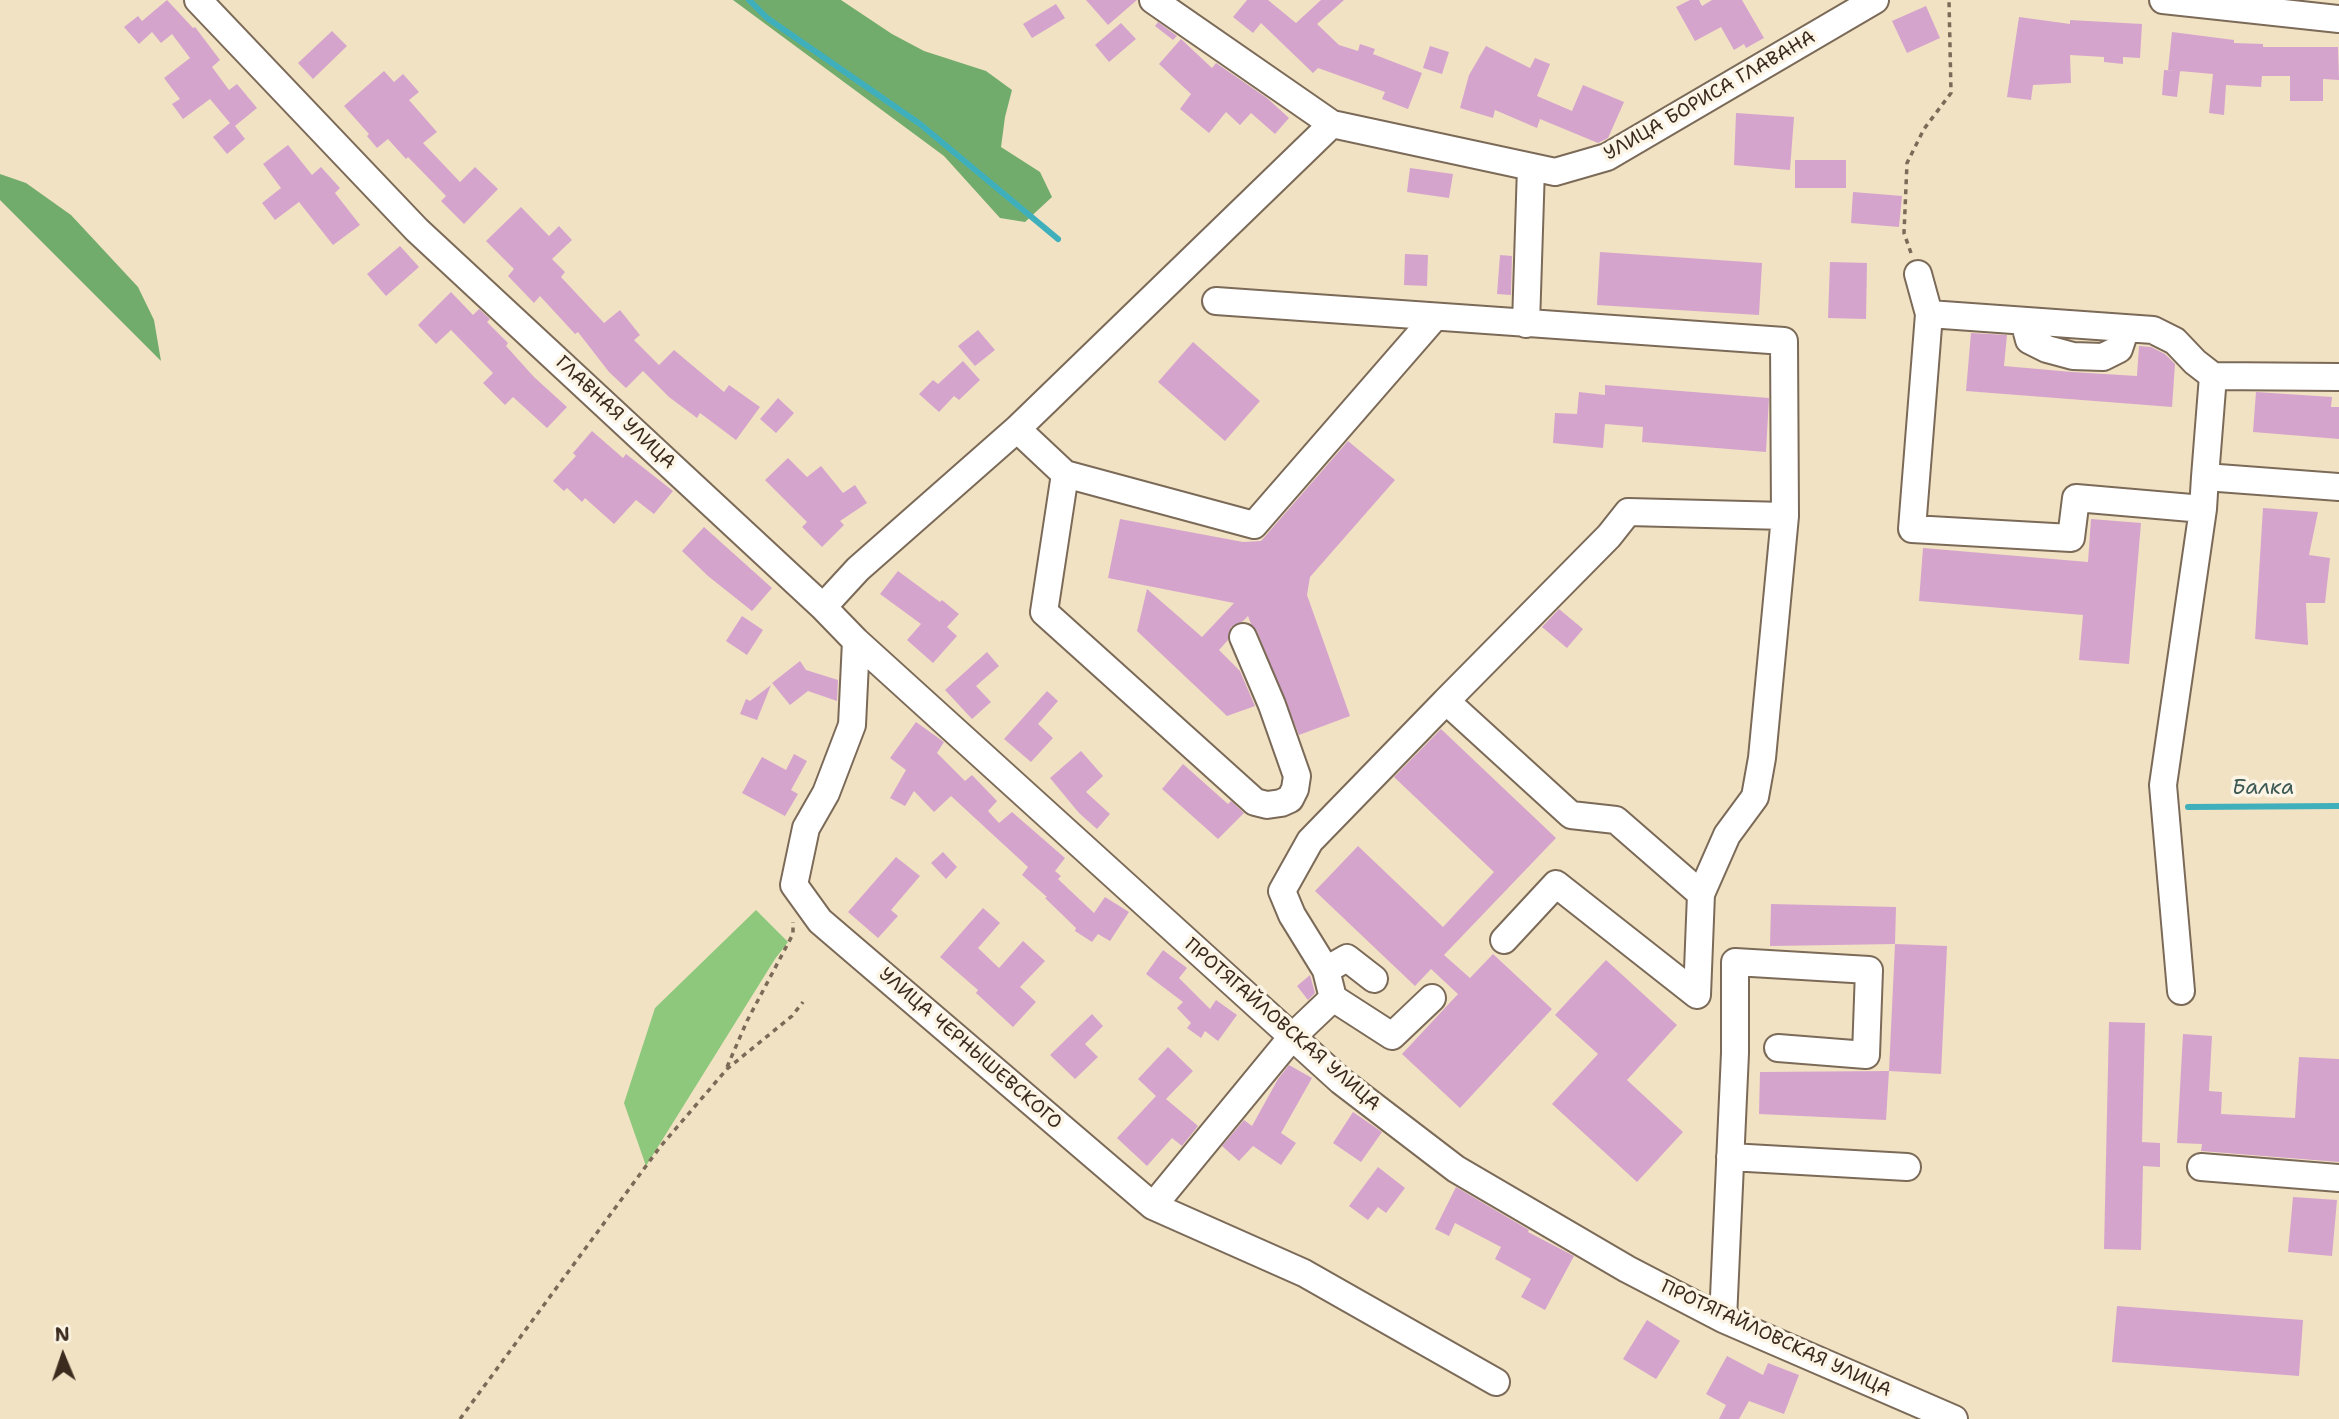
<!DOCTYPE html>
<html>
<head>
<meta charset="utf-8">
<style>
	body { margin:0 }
	#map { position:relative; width:2339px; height:1419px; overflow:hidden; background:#f1e2c3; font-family:"Shantell Sans",sans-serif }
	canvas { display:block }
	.north { position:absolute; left:28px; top:1321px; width:70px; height:70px; -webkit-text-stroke:5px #fcf5e5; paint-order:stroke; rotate:358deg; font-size:19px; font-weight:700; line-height:28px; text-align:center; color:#3b2a1e }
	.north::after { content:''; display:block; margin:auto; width:24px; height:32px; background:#3b2a1e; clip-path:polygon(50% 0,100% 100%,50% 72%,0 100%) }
</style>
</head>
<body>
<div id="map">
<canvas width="2339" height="1419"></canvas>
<div class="north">N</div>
</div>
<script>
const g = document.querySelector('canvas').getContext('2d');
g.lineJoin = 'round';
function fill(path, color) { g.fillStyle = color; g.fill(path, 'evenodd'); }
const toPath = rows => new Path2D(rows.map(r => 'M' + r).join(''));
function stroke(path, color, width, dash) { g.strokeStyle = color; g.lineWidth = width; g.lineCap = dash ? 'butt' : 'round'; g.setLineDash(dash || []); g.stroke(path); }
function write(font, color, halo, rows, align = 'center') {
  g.font = font + ' "Shantell Sans",sans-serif'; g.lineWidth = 7; g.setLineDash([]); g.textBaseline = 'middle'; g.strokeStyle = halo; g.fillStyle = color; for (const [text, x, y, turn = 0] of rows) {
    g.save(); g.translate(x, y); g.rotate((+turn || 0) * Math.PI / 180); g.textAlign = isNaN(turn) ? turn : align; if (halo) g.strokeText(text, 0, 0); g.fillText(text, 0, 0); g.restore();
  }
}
fill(toPath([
	[756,910,788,942,775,959,646,1166,624,1103,655,1008]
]), '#8ec87c');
fill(toPath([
	[733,0,841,0,892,34,924,51,986,71,1012,90,1005,117,1001,147,1040,172,1052,197,1025,222,1000,218,944,156],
	[0,174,26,183,71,215,138,287,154,320,161,361,0,200]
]), '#72ac6c');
stroke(toPath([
	[749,0,767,18,920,124,1058,239],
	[2188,807,2339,806]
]), '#40afbc', 6);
fill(toPath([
	[167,0,193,28,195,27,220,60,212,67,229,90,237,84,257,108,235,126,245,139,227,154,213,137,230,123,210,99,183,119,172,104,180,99,164,78,190,58,172,34,161,43,152,32,139,44,124,27,138,16,142,21],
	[1086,0,1137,0,1108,25],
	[1247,0,1268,0,1296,23,1321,0,1344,0,1317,24,1339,45,1358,51,1360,44,1375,49,1373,54,1422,73,1408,109,1382,99,1385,92,1318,68,1313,73,1261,23,1253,33,1233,17],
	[1690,0,1699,0,1702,6,1712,0,1742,0,1764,38,1746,48,1744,44,1734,50,1721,27,1695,41,1676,7],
	[1056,4,1065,18,1032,38,1023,24],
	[1926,6,1940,38,1907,53,1892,21],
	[2019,17,2070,24,2070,20,2142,24,2140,58,2123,57,2123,64,2104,62,2104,57,2070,55,2071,83,2033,85,2031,100,2007,97],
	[1158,22,1177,36,1173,40,1155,26],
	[1121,23,1136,39,1109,62,1095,45],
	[332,31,347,46,313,79,298,63],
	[2172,32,2234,40,2234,43,2263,44,2263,47,2338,47,2339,80,2323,79,2323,101,2290,101,2290,76,2262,76,2261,87,2226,85,2224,115,2209,113,2213,74,2168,70],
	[1181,39,1212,68,1216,63,1267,98,1289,118,1275,134,1251,113,1240,125,1226,112,1209,133,1180,109,1191,94,1159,64],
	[1430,46,1449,52,1442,74,1423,68],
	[1486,46,1530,68,1535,58,1550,64,1537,96,1572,111,1583,85,1624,102,1608,138,1598,143,1540,119,1537,128,1495,110,1493,118,1460,108,1469,75],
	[2164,70,2180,71,2177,97,2162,95],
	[384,71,394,82,403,74,419,92,409,100,437,132,423,143,460,182,475,167,498,189,464,224,441,201,446,196,408,157,406,159,388,139,377,148,367,136,369,134,344,106],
	[1736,113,1794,117,1790,170,1734,165],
	[288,145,312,175,321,167,340,188,335,193,360,225,333,245,299,202,275,220,262,203,281,188,263,164],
	[1795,160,1846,160,1846,188,1795,188],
	[1410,168,1453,174,1449,198,1407,192],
	[1853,192,1902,196,1899,227,1851,223],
	[521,207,549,236,559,226,572,240,552,259,565,272,561,277,604,323,620,310,640,335,634,340,659,365,674,350,724,392,729,385,760,407,736,440,700,413,697,418,669,397,643,371,626,388,609,372,578,332,575,334,540,296,534,303,508,276,514,269,486,241],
	[400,246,419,267,386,296,367,274],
	[1600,252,1762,263,1759,315,1597,305],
	[1405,254,1428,255,1427,286,1404,285],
	[1500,255,1512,256,1511,295,1497,294],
	[1830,262,1867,263,1866,319,1828,318],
	[451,292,473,315,479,309,490,319,487,322,508,343,506,346,534,377,567,407,547,428,513,397,505,405,483,383,493,373,451,330,436,344,418,325],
	[978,330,995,350,975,366,958,346],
	[1971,333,2007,335,2004,366,2072,372,2137,376,2139,346,2151,347,2165,354,2175,364,2172,407,1966,391],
	[1193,342,1260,401,1225,441,1158,382],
	[963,361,980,380,959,400,954,396,939,412,919,394,933,380,938,384],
	[1605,385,1769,398,1766,452,1642,442,1643,427,1605,424,1603,448,1553,443,1555,413,1577,414,1579,392,1605,395],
	[2256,392,2332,397,2331,407,2339,407,2339,439,2253,432],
	[778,398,794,413,776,433,760,419],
	[592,431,623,458,626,454,673,491,654,514,636,500,614,524,585,498,582,502,567,488,564,491,553,481,576,456,573,453],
	[1348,441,1395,480,1310,577,1307,595,1350,716,1299,735,1257,631,1251,624,1248,616,1243,621,1231,627,1228,640,1219,650,1240,671,1255,706,1227,716,1137,631,1147,589,1202,637,1234,603,1108,578,1120,519,1243,542,1261,541],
	[788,458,807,477,821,466,843,493,855,485,867,503,840,521,844,525,822,547,802,527,807,522,765,480],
	[2263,508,2318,512,2309,555,2330,558,2325,603,2306,603,2308,645,2255,639],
	[2091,519,2141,523,2129,664,2079,660,2083,615,1919,601,1923,548,2088,562],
	[704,527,772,588,752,611,708,576,682,551],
	[898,571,940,602,942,600,959,614,947,627,957,636,933,663,907,640,921,624,880,594],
	[1559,609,1583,629,1567,648,1542,627],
	[742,616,763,630,747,655,726,641],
	[987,652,999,666,976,686,991,702,972,719,945,690],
	[800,661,806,670,838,680,837,701,808,691,790,705,772,683],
	[771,685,757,720,740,714,746,699,750,701],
	[1047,691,1058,701,1038,724,1053,738,1031,762,1004,739],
	[916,722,944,742,937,753,965,781,972,775,997,801,988,811,999,823,1012,812,1065,858,1055,871,1061,876,1058,879,1094,913,1105,897,1129,912,1110,941,1098,934,1092,942,1075,931,1076,928,1045,898,1047,897,1022,875,1028,867,951,796,934,812,914,791,905,806,890,798,906,770,890,758],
	[1441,729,1556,838,1444,955,1470,978,1493,954,1552,1009,1460,1108,1402,1054,1458,994,1431,969,1415,986,1315,891,1358,846,1443,927,1494,872,1394,777],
	[1081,751,1103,776,1086,792,1110,814,1097,829,1079,813,1050,778],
	[794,754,807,761,791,790,798,794,785,816,742,793,762,757,786,770],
	[1183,764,1228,804,1231,801,1244,813,1218,839,1162,789],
	[943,852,957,867,946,879,931,863],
	[896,857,920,876,891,910,898,916,878,938,848,912],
	[1771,904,1896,907,1895,944,1770,946],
	[983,908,1000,923,978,948,999,968,1023,941,1045,961,1020,987,1036,1002,1013,1027,976,993,978,990,940,957],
	[1895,944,1947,946,1941,1074,1889,1071],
	[1163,950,1187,968,1179,978,1210,1009,1216,1000,1237,1015,1218,1041,1205,1031,1201,1038,1187,1028,1191,1023,1177,1008,1183,1002,1146,974],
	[1606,960,1677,1025,1627,1080,1683,1132,1637,1182,1552,1104,1598,1054,1555,1015],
	[1310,975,1315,993,1308,1000,1297,986],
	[1092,1014,1103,1026,1085,1044,1098,1057,1075,1079,1050,1055],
	[2109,1022,2145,1023,2142,1142,2160,1143,2160,1167,2143,1166,2141,1250,2104,1249],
	[2183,1034,2212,1036,2209,1091,2222,1092,2221,1114,2295,1118,2299,1057,2339,1059,2339,1162,2201,1151,2202,1144,2177,1143],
	[1168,1047,1193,1071,1166,1099,1198,1126,1182,1146,1172,1138,1147,1166,1117,1138,1156,1096,1138,1079],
	[1289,1065,1312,1078,1281,1133,1296,1143,1281,1165,1253,1146,1239,1161,1222,1146,1244,1120,1252,1126,1278,1079],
	[1889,1071,1886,1120,1759,1114,1760,1072],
	[1353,1112,1382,1132,1361,1162,1333,1143],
	[1378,1167,1405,1188,1386,1213,1378,1207,1368,1220,1349,1206],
	[1456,1187,1529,1230,1528,1232,1574,1256,1545,1310,1521,1297,1531,1279,1495,1259,1501,1247,1455,1223,1449,1236,1435,1229],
	[2293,1197,2337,1200,2332,1256,2288,1252],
	[2117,1306,2303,1320,2299,1376,2112,1362],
	[1647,1320,1680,1341,1656,1379,1623,1359],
	[1727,1356,1763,1375,1768,1363,1799,1375,1784,1414,1749,1401,1739,1419,1719,1419,1726,1405,1706,1394]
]), '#d5a4cd');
const minor = toPath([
	[198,0,417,230,823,607,856,641,1341,1081,1456,1169,1627,1269,1723,1319,1954,1419],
	[1153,0,1332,124,1555,172,1607,157,1875,0],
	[2163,0,2339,19],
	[1918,274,1929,314,2153,330,2175,341,2195,362,2213,376],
	[1216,301,1784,341,1785,516,1762,758,1755,797,1727,835,1701,894],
	[1929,314,1912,529,2071,538,2076,498,2203,509,2205,477],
	[2024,321,2029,340,2047,349,2073,356,2103,357,2119,349,2126,328],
	[1526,324,1531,167],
	[2339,377,2213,376,2205,477,2339,487],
	[1017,429,1065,474,1254,525,1434,318],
	[1065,474,1044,612,1255,802,1267,805,1281,803,1290,799,1295,789,1297,776,1272,705,1243,637],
	[823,607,858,569,1017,429,1332,124],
	[856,641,852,725,826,793,806,828,794,885,820,921,1153,1206,1304,1273,1496,1382],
	[1446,701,1609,536,1628,512,1785,516],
	[1326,970,1347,958,1374,979],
	[2181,991,2163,785,2203,509],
	[1333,998,1392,1036,1432,998],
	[1730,1157,1907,1167],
	[2201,1167,2339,1178],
	[1153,1206,1292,1037,1333,998,1326,970,1292,915,1282,891,1310,841,1446,701,1571,815,1616,820,1701,894,1697,995,1556,884,1504,940],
	[1723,1319,1735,1053,1735,962,1869,970,1866,1055,1778,1048]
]);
stroke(minor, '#7b6a58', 30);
stroke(toPath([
	[1911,253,1904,233,1907,163,1924,129,1951,93,1949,0],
	[727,1067,747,1021,793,934,793,922],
	[460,1419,660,1147,727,1069,792,1016,803,1002]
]), '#7b6a58', 3.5, [5, 5]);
stroke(minor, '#fff', 26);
write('19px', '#3b2a1e', '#fcf5e5', [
	["УЛИЦА БОРИСА ГЛАВАНА",1710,96,-30],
	["ГЛАВНАЯ УЛИЦА",615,413,43],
	["ПРОТЯГАЙЛОВСКАЯ УЛИЦА",1282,1025,41],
	["УЛИЦА ЧЕРНЫШЕВСКОГО",970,1049,41],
	["ПРОТЯГАЙЛОВСКАЯ УЛИЦА",1776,1339,25]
]);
write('italic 21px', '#3d5955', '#fcf5e5', [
	["Балка",2263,789]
]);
</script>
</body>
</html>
